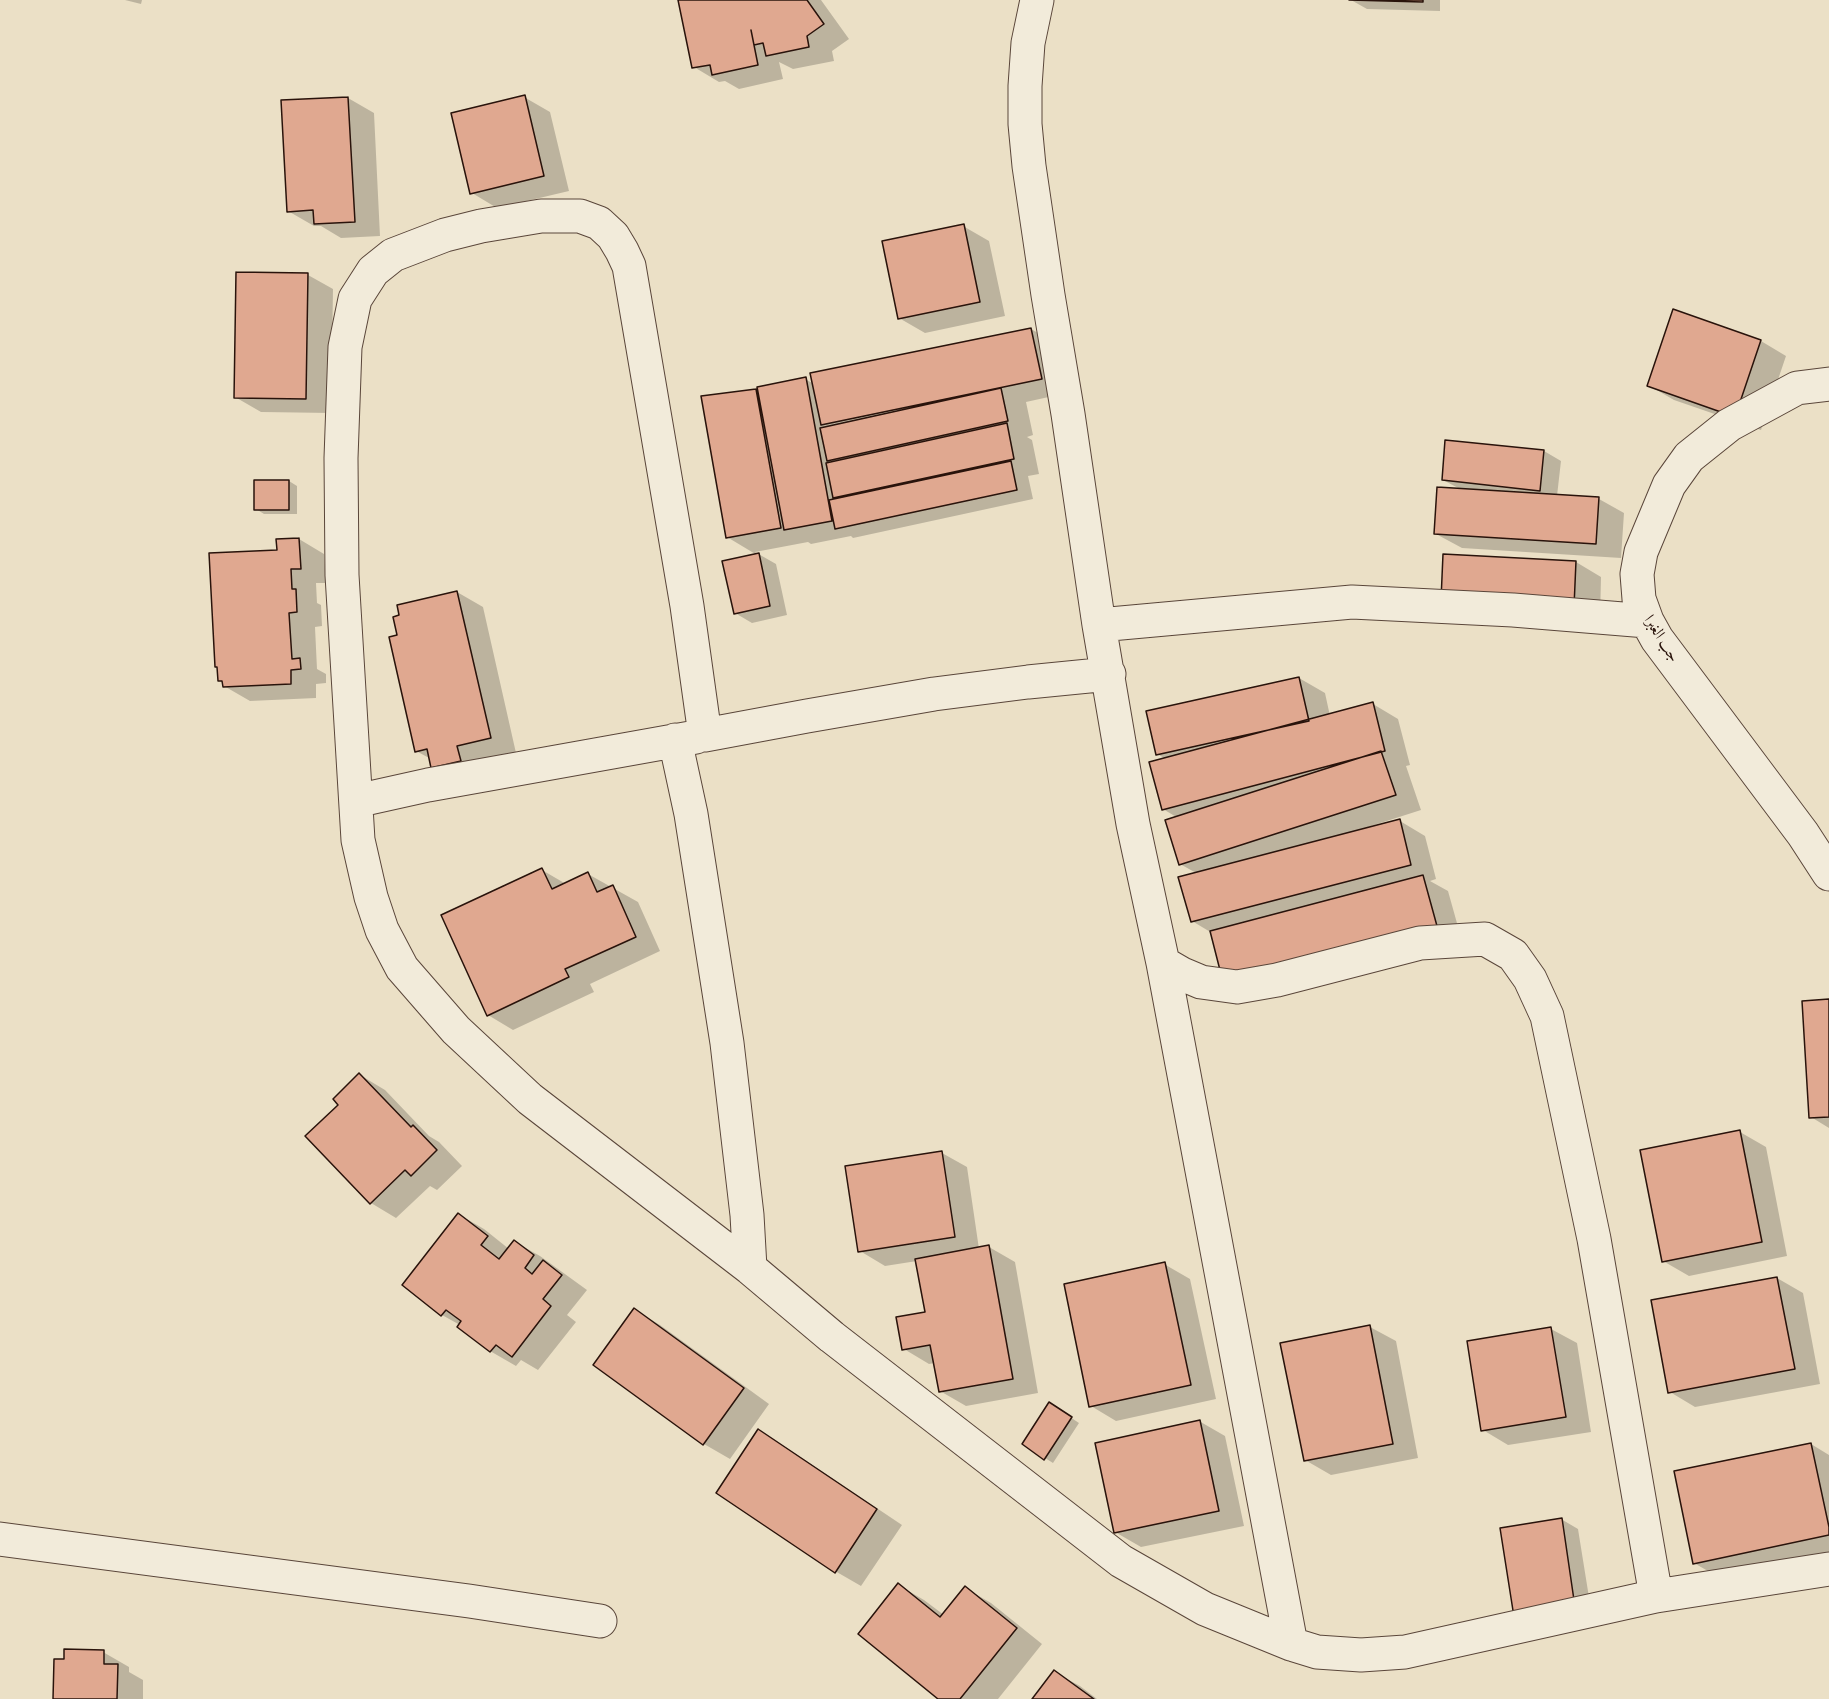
<!DOCTYPE html>
<html>
<head>
<meta charset="utf-8">
<style>
	body { margin:0 }
	canvas { display:block; background:#ebe0c6 }
</style>
</head>
<body>
<canvas width="1829" height="1699"></canvas>
<script>
const g = document.querySelector('canvas').getContext('2d');
g.lineJoin = 'round';
function fill(path, color) { g.fillStyle = color; g.fill(path, 'evenodd'); }
const toPath = rows => new Path2D(rows.map(r => 'M' + r).join(''));
function stroke(path, color, width, dash) { g.strokeStyle = color; g.lineWidth = width; g.lineCap = dash ? 'butt' : 'round'; g.setLineDash(dash || []); g.stroke(path); }
function write(font, color, halo, rows, align = 'center') {
  g.font = font + ' Alegreya,Amiri,serif'; g.lineWidth = 4.5; g.setLineDash([]); g.textBaseline = 'middle'; g.strokeStyle = halo; g.fillStyle = color; for (const [text, x, y, turn = 0] of rows) {
    g.save(); g.translate(x, y); g.rotate((+turn || 0) * Math.PI / 180); g.textAlign = isNaN(turn) ? turn : align; if (halo) g.strokeText(text, 0, 0); g.fillText(text, 0, 0); g.restore();
  }
}
fill(toPath([
	[125,0,142,0,141,4],
	[680,0,821,0,849,39,832,51,834,61,793,69,779,62,783,79,739,89,725,81,719,82,694,67],
	[1351,0,1440,0,1440,11,1367,9],
	[524,97,550,112,569,191,497,208,472,193],
	[348,98,374,113,380,236,341,238,321,226,314,226,288,211,282,102],
	[963,226,989,241,1005,316,925,333,899,318],
	[308,275,333,289,331,413,261,412,235,397],
	[1031,329,1057,344,1067,393,1026,402,1033,435,1027,437,1032,440,1039,474,1028,476,1033,499,853,538,851,536,811,544,808,542,755,552,776,564,787,615,752,623,735,613,757,555,727,537,755,390,760,393,805,379,814,384],
	[1761,341,1786,356,1761,430,1674,400,1648,385],
	[1544,451,1561,461,1557,496,1599,499,1624,513,1621,558,1462,548,1436,534,1462,490,1443,480],
	[289,481,297,486,297,514,264,514,256,509],
	[299,539,324,554,326,583,316,583,317,603,321,605,322,626,315,627,317,669,326,674,326,683,316,684,316,698,250,701,224,686,224,682,220,680,278,551],
	[1576,562,1601,577,1600,620,1468,614],
	[457,592,483,607,516,753,486,775,432,767,431,759,416,751],
	[1299,678,1325,693,1330,716,1373,704,1398,719,1410,765,1406,766,1421,810,1368,827,1368,829,1400,821,1425,836,1436,879,1430,881,1448,891,1462,941,1212,933,1192,921,1198,874,1180,864,1178,818,1163,809,1166,759,1157,754],
	[542,870,566,884,588,874,638,902,660,951,590,984,594,992,513,1030,488,1015],
	[1829,1001,1829,1128,1811,1117],
	[360,1075,385,1090,429,1136,439,1142,462,1166,437,1190,430,1186,396,1218,371,1203,340,1105],
	[1740,1132,1766,1147,1787,1256,1689,1276,1663,1261],
	[942,1153,967,1167,979,1249,989,1247,1015,1262,1038,1393,966,1406,940,1391,935,1363,929,1364,904,1349,927,1313,917,1261,885,1266,860,1251],
	[458,1214,484,1229,509,1249,515,1242,540,1256,587,1290,567,1315,576,1322,538,1370,521,1360,516,1366,490,1351,460,1325,442,1315,404,1285],
	[1164,1264,1190,1279,1216,1399,1116,1421,1091,1406],
	[1777,1278,1803,1293,1820,1384,1695,1407,1670,1392,1653,1302],
	[635,1310,660,1325,769,1404,730,1459,704,1444,595,1365],
	[1370,1327,1396,1341,1418,1458,1331,1475,1305,1460],
	[1551,1329,1577,1343,1591,1432,1508,1445,1483,1430],
	[1058,1409,1079,1423,1053,1463,1045,1458],
	[1199,1421,1225,1436,1244,1526,1141,1547,1115,1532],
	[759,1431,784,1446,902,1525,861,1586,835,1571],
	[1811,1444,1829,1455,1829,1555,1720,1578,1694,1563],
	[1561,1519,1578,1529,1592,1616,1532,1626],
	[898,1585,924,1600,944,1615,965,1588,991,1603,1042,1644,998,1699,940,1699],
	[103,1652,129,1667,129,1672,143,1680,143,1699,55,1699,65,1660],
	[1054,1672,1080,1686,1097,1699,1034,1699]
]), '#0003');
const building = toPath([
	[678,0,807,0,824,24,807,36,809,47,766,56,763,43,754,45,751,30,758,65,712,75,710,65,692,68,678,0],
	[1349,0,1423,0,1423,2,1349,0],
	[525,95,544,176,470,194,451,113,525,95],
	[348,97,355,222,314,224,313,210,287,212,281,100,348,97],
	[964,224,980,302,898,319,882,241,964,224],
	[236,272,308,273,306,399,234,398,236,272],
	[1673,309,1761,340,1735,417,1647,386,1673,309],
	[1031,328,1042,379,821,425,810,373,1031,328],
	[806,377,832,521,784,530,757,387,806,377],
	[1001,388,1008,421,827,461,820,428,1001,388],
	[756,389,781,528,726,538,701,396,756,389],
	[1007,423,1014,459,833,498,826,463,1007,423],
	[1445,440,1544,450,1540,491,1442,480,1445,440],
	[1011,461,1017,490,835,529,829,500,1011,461],
	[254,480,289,480,289,510,254,510,254,480],
	[1437,487,1599,497,1596,544,1434,534,1437,487],
	[299,538,301,569,291,569,292,589,296,589,297,612,289,613,292,659,300,658,301,669,291,670,291,684,223,687,222,681,218,681,217,667,215,667,209,553,277,550,276,539,299,538],
	[759,553,770,606,734,614,722,561,759,553],
	[1443,554,1576,561,1574,607,1441,600,1443,554],
	[457,591,491,738,457,746,461,761,431,768,427,749,415,752,389,637,397,635,393,617,399,615,397,605,457,591],
	[1299,677,1309,721,1156,755,1146,711,1299,677],
	[1373,702,1385,751,1162,810,1149,762,1373,702],
	[1381,751,1396,795,1179,865,1165,820,1381,751],
	[1400,819,1411,865,1191,922,1178,877,1400,819],
	[542,868,552,889,588,872,597,892,613,885,636,937,565,969,569,977,487,1016,441,915,542,868],
	[1423,875,1437,926,1223,982,1210,931,1423,875],
	[1829,999,1829,1117,1809,1118,1802,1001,1829,999],
	[359,1073,411,1127,413,1125,437,1150,411,1176,405,1170,370,1204,305,1136,338,1105,333,1099,359,1073],
	[1740,1130,1762,1242,1662,1262,1640,1150,1740,1130],
	[942,1151,955,1237,858,1252,845,1166,942,1151],
	[458,1213,488,1236,481,1245,499,1259,514,1240,534,1255,525,1268,532,1274,543,1260,562,1275,543,1299,551,1306,512,1357,496,1345,490,1352,457,1327,461,1321,446,1310,441,1316,402,1285,458,1213],
	[989,1245,1013,1379,939,1392,930,1345,902,1350,896,1317,925,1312,915,1259,989,1245],
	[1165,1262,1191,1385,1089,1407,1064,1284,1165,1262],
	[1777,1277,1795,1369,1668,1393,1651,1300,1777,1277],
	[634,1308,744,1388,703,1445,593,1365,634,1308],
	[1370,1325,1393,1444,1304,1461,1280,1343,1370,1325],
	[1551,1327,1566,1417,1481,1431,1467,1341,1551,1327],
	[1049,1402,1072,1417,1044,1460,1022,1444,1049,1402],
	[1200,1420,1219,1511,1114,1533,1095,1443,1200,1420],
	[758,1429,877,1509,835,1573,716,1493,758,1429],
	[1811,1443,1829,1527,1829,1535,1693,1564,1674,1471,1811,1443],
	[1562,1518,1575,1607,1514,1617,1500,1528,1562,1518],
	[898,1583,940,1617,965,1586,1017,1628,960,1699,938,1699,858,1634,898,1583],
	[64,1649,104,1650,104,1664,118,1664,117,1699,53,1699,54,1659,64,1659,64,1649],
	[1054,1670,1094,1699,1032,1699,1054,1670]
]);
fill(building, '#e0a890');
stroke(building, '#29130b', 1.5);
const street = toPath([
	[1037,0,1028,43,1025,86,1025,124,1029,166,1048,295,1068,414,1099,625,1133,824,1163,963,1291,1644],
	[1829,384,1797,388,1729,425,1689,457,1669,485,1641,552,1637,574,1639,599,1647,621,1657,639,1803,834,1829,874],
	[1099,625,1352,602,1513,610,1647,621],
	[1109,674,1028,682,934,694,807,716,705,735,687,606,629,266,622,251,613,236,599,223,580,216,541,216,481,226,445,235,393,255,373,271,355,299,345,347,341,458,342,575,358,840,371,897,382,930,402,968,456,1030,530,1099,750,1268,832,1337,1121,1561,1205,1609,1291,1644,1317,1652,1361,1655,1405,1652,1656,1596,1829,1569],
	[675,740,691,814,727,1043,747,1215,750,1268],
	[356,801,428,785,696,737],
	[1163,963,1182,974,1201,982,1237,987,1277,980,1420,943,1485,939,1513,955,1530,979,1547,1016,1594,1239,1656,1596],
	[0,1539,469,1601,600,1621]
]);
stroke(street, '#5a463a', 35);
stroke(street, '#f2ebda', 33);
write('16px', '#29130b', '#f2ebda', [
	["جب الغبرا",1661,639,58]
]);
</script>
</body>
</html>
